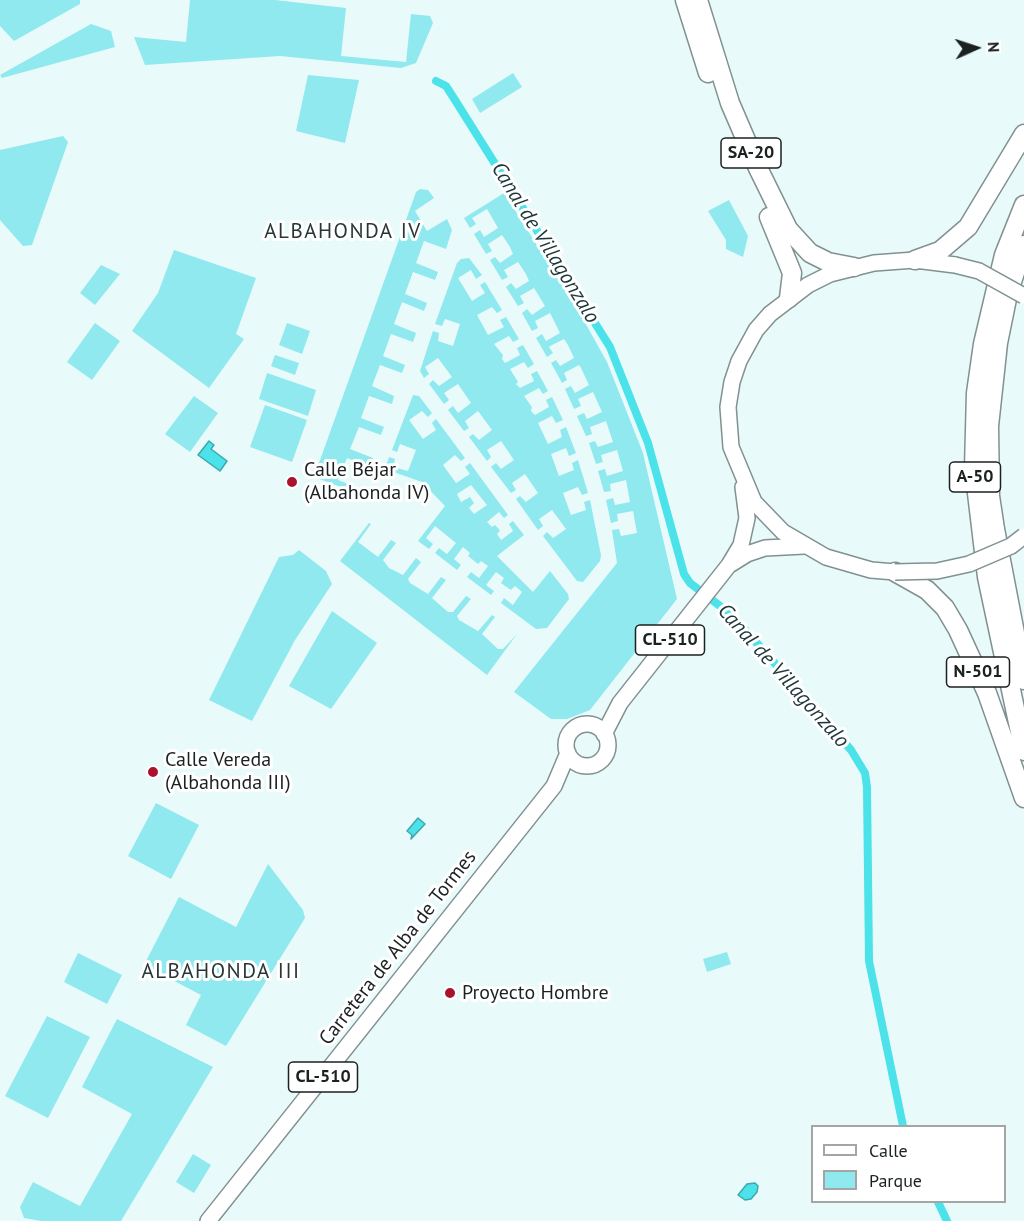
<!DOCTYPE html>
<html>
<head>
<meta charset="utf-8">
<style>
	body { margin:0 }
	#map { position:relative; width:1024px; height:1221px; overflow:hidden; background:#e9fafb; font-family:"PT Sans",sans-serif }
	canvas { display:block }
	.legend { position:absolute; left:811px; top:1125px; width:195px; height:78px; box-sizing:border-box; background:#fff; border:2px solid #a4a6a6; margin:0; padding:8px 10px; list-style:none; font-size:18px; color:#1b2121 }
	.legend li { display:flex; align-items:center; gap:12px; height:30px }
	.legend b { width:30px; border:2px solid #a4a6a6 }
	.north { position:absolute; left:946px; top:18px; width:60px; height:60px; -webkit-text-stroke:4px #fff; paint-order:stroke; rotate:87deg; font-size:16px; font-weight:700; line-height:24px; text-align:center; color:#1b2121 }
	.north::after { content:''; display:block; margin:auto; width:21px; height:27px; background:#1b2121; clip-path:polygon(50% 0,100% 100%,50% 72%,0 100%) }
</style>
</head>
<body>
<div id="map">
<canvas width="1024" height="1221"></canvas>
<ul class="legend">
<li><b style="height:8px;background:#fff"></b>Calle</li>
<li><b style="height:16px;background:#8fe9ee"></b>Parque</li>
</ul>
<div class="north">N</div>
</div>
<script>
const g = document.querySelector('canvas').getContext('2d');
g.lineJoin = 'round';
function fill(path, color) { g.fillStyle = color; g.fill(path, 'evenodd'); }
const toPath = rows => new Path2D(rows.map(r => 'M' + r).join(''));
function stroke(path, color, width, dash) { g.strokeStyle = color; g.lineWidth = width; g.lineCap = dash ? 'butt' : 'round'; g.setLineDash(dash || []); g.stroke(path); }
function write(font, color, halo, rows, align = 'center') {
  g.font = font + ' "PT Sans",sans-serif'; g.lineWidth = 6; g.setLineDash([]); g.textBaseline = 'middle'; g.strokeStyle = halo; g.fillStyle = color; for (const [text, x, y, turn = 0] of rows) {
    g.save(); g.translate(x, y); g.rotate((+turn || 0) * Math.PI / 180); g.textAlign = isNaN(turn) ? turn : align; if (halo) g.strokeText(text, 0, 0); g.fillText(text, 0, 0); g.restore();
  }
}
fill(toPath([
	[0,0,80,0,80,4,14,41,0,26],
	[190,0,275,0,346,8,341,56,406,62,411,14,430,16,433,23,416,63,401,68,280,56,145,65,134,37,186,42],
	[91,24,111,31,115,47,2,78,0,75],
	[513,73,522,87,480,113,472,99],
	[308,75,359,80,345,143,296,131],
	[63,136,68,142,32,245,23,246,0,220,0,150],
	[420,189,428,190,434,198,415,211,427,231,447,219,452,230,446,249,424,241,416,263,438,272,435,280,413,272,405,294,427,303,424,311,402,302,394,324,416,333,413,342,391,334,383,356,405,365,402,373,380,365,372,386,394,396,392,404,369,396,361,418,384,427,382,432,381,435,359,427,350,449,373,458,370,467,347,458,338,480,361,489,360,494,314,477,416,192],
	[504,193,578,310,607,362,643,453,677,599,590,710,567,719,551,719,514,692,617,563,612,530,619,529,621,536,637,533,633,511,617,514,618,521,611,523,606,500,613,498,615,505,630,502,626,480,610,484,611,491,604,492,598,471,605,469,607,476,623,471,617,450,601,455,603,462,596,464,589,443,595,441,598,447,613,442,606,421,590,427,592,434,586,436,577,416,584,413,587,419,602,412,593,392,578,399,581,406,574,409,565,389,571,386,575,393,589,385,581,368,579,365,564,373,567,380,562,383,551,363,556,360,560,366,574,358,568,345,564,339,552,345,549,347,553,353,547,357,536,338,542,334,546,341,560,333,550,313,535,321,538,328,532,331,522,313,527,309,532,315,545,306,534,288,520,296,524,303,518,306,506,287,511,283,516,289,529,281,526,274,518,262,504,270,508,277,502,280,490,260,495,257,500,263,513,254,510,247,502,235,488,244,492,251,486,254,474,234,480,230,484,237,498,228,487,209,472,218,476,224,470,228,464,218],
	[729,200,748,236,743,257,726,249,726,240,708,211],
	[174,250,256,278,236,334,244,339,209,388,132,331,158,293],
	[469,258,482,275,476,279,471,270,458,278,472,301,485,293,480,285,485,282,502,310,497,313,492,307,477,315,488,335,504,327,500,320,506,317,519,339,513,342,509,336,494,344,503,355,502,359,505,363,520,355,517,348,523,345,534,364,528,368,524,362,510,369,518,382,516,384,520,388,534,381,531,374,537,371,548,391,543,394,539,388,524,396,532,407,531,411,535,415,549,407,546,400,552,397,563,420,556,423,552,416,538,423,548,444,562,437,560,430,566,427,576,453,569,456,566,448,551,454,559,476,574,470,572,463,578,460,588,493,582,495,578,487,563,493,571,515,586,510,584,502,590,500,601,555,600,561,583,582,577,581,543,536,547,532,553,538,566,529,552,510,539,519,543,526,538,530,516,499,520,496,526,502,538,493,525,474,512,483,516,490,511,493,491,467,496,463,501,469,514,460,501,441,487,450,491,457,487,461,469,437,473,434,479,440,492,430,478,411,465,421,469,428,464,431,448,410,453,406,458,413,471,403,458,384,444,393,449,400,444,404,429,384,433,380,439,386,452,377,438,358,425,367,429,374,424,378,420,371,433,331,439,333,438,341,453,346,460,324,445,319,442,326,435,324,457,263,461,259],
	[101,265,120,274,95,305,80,293],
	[95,323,120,341,92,380,67,362],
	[287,323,310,331,302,354,279,345],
	[275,355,299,363,295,375,271,366],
	[267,373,316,390,308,416,259,399],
	[413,395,419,396,432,413,428,417,422,411,409,420,423,439,436,430,432,423,436,419,465,458,461,461,455,455,443,465,456,483,470,474,465,467,470,463,508,515,504,518,499,512,487,522,492,527,495,525,498,528,500,531,497,534,501,540,513,531,509,524,513,521,524,535,497,556,533,592,550,571,568,594,569,599,547,628,536,629,501,603,504,598,513,605,522,592,515,586,511,590,505,586,501,583,504,578,496,572,486,585,494,591,491,595,467,577,471,572,479,578,488,566,481,561,478,564,468,556,470,553,463,547,454,559,461,565,457,570,435,553,439,548,447,554,456,543,435,526,426,538,433,544,429,549,418,541,445,506,422,482,385,469,389,457,395,459,393,467,408,471,416,450,400,444,397,452,392,450],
	[471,485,487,505,474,514,469,508,474,503,470,497,461,502,457,494],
	[194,396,218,413,190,452,165,434],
	[265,405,307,420,292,462,250,447],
	[369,523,371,524,358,542,378,557,391,540,396,543,383,560,389,568,403,575,416,558,421,562,408,579,410,583,428,594,441,577,446,580,432,598,448,612,453,612,466,596,468,597,471,599,457,616,459,620,478,631,492,615,495,617,482,634,498,649,503,649,517,634,487,675,340,561],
	[299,550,326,571,332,584,295,640,252,721,209,700,279,557,293,555],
	[332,611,377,643,331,709,289,686],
	[156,803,199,825,171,879,128,856],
	[268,864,303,910,305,918,226,1046,186,1025,201,995,144,965,179,897,236,927],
	[727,952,731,964,707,972,703,959],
	[78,953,122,975,107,1004,64,982],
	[47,1016,90,1037,48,1118,5,1096],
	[117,1019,213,1067,121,1221,41,1221,24,1218,20,1207,33,1182,80,1206,132,1114,82,1087],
	[193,1154,211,1165,194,1193,176,1182]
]), '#8fe9ee');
const water = toPath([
	[209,441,214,445,211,449,227,461,220,471,198,455,209,441],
	[418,818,425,824,411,839,412,835,407,831,418,818],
	[755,1183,758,1186,757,1192,751,1199,745,1200,738,1195,747,1184,755,1183]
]);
fill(water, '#4be2ea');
stroke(water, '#3da8ae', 1.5);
stroke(toPath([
	[436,81,446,86,455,100,610,347,648,443,684,574,690,583,733,616,851,750,865,773,867,787,869,961,903,1126],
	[938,1202,947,1221]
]), '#4be2ea', 8);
const major = toPath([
	[731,564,747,554,765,548,804,546],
	[895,572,871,570,826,557,783,532,754,502,731,447,728,407,732,382,739,361,756,330,770,314,808,285,830,274,874,263,915,260,955,265],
	'566 745a21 21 0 1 1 42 0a21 21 0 1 1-42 0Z',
	[604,734,620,703,729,565,741,545,747,518,743,487],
	[208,1221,554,786,568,753]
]);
const highway = toPath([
	[685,0,708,73],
	[698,0,730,103,758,168,788,229,810,253,828,262,854,267],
	[1024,205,1004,255,983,344,976,393,974,468,987,577,1024,751],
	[769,217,792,273,789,298],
	[1024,245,1008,294,998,343,989,426,990,496,995,529,1024,680],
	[915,260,940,251,968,227,1024,134],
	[895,572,927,590,945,608,958,630,987,693,1024,798]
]);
stroke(major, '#819192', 18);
stroke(highway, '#819192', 21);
stroke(major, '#fff', 15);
stroke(highway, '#fff', 18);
const majorBridge = toPath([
	[955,265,979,271,1024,296],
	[895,572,937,571,969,564,1011,546,1024,536]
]);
stroke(majorBridge, '#819192', 18, []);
stroke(majorBridge, '#fff', 15);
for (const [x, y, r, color] of [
	[292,482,6,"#a9132d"],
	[153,772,6,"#a9132d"],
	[450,993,6,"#a9132d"]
]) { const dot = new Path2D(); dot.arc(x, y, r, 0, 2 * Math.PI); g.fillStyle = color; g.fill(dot); stroke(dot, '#fff', 2); }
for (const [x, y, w] of [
	[751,153,60],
	[975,477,51],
	[670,640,69],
	[978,672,63],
	[323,1077,69]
]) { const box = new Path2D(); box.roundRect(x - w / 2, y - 15, w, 30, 4.5); g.fillStyle = '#fff'; g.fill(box); stroke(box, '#1b2121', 1.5); }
write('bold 18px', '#1b2121', null, [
	["SA-20",751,153],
	["A-50",975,477],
	["CL-510",670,640],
	["N-501",978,672],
	["CL-510",323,1077]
]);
write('20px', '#1b2121', '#fff', [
	["Calle Béjar",304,470],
	["(Albahonda IV)",304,493],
	["Calle Vereda",165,760],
	["(Albahonda III)",165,783],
	["Proyecto Hombre",462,993]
], 'left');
write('20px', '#1b2121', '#fff', [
	["Carretera de Alba de Tormes",398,948,-52]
]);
g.letterSpacing = '1.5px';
write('21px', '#283637', '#fff', [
	["ALBAHONDA IV",343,232],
	["ALBAHONDA III",221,972]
]);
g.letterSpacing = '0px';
write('italic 21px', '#1e3738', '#fff', [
	["Canal de Villagonzalo",545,243,58],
	["Canal de Villagonzalo",783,676,48]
]);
</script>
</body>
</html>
